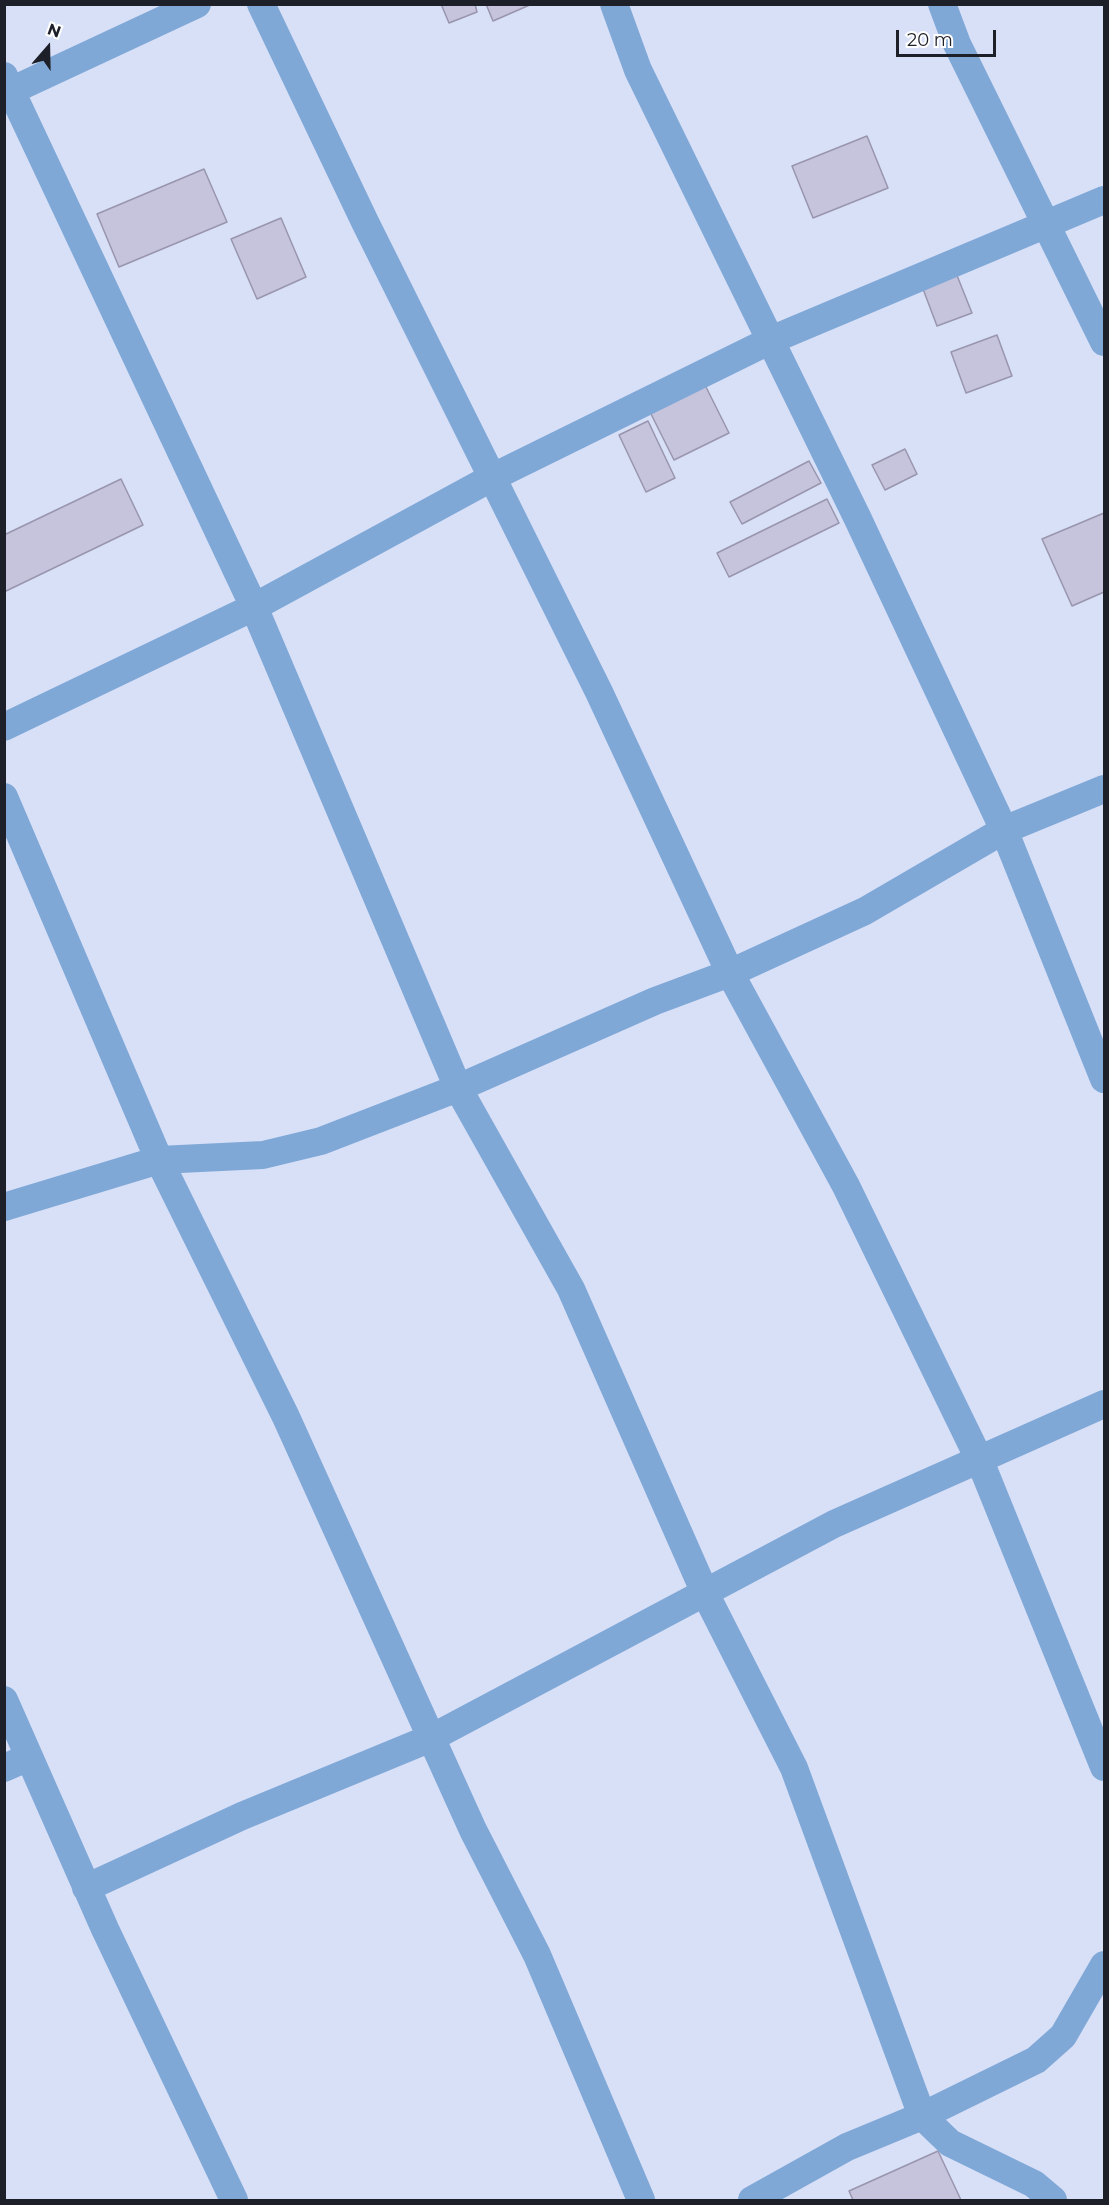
<!DOCTYPE html>
<html>
<head>
<meta charset="utf-8">
<style>
	body { margin:0 }
	#map { position:relative; width:1109px; height:2205px; overflow:hidden; background:#d8e0f8; font-family:Montserrat,sans-serif }
	canvas { display:block }
	.frame { position:absolute; inset:0; border:6px solid #1d2029; pointer-events:none }
	.north { position:absolute; left:18px; top:18px; width:60px; height:60px; -webkit-text-stroke:4px #fff; paint-order:stroke; rotate:20deg; font-size:16px; font-weight:700; line-height:24px; text-align:center; color:#1d2029 }
	.north::after { content:''; display:block; margin:auto; width:21px; height:27px; background:#1d2029; clip-path:polygon(50% 0,100% 100%,50% 72%,0 100%) }
	.scale { position:absolute; left:896px; top:30px; width:100px; height:27px; box-sizing:border-box; border:3px solid #1d2029; border-top:0; padding-left:8px; font-size:18px; line-height:21px; white-space:nowrap; color:#1d2029; -webkit-text-stroke:4px #fff; paint-order:stroke }
</style>
</head>
<body>
<div id="map">
<canvas width="1109" height="2205"></canvas>
<div class="frame"></div>
<div class="north">N</div>
<div class="scale">20 m</div>
</div>
<script>
const g = document.querySelector('canvas').getContext('2d');
g.lineJoin = 'round';
function fill(path, color) { g.fillStyle = color; g.fill(path, 'evenodd'); }
const toPath = rows => new Path2D(rows.map(r => 'M' + r).join(''));
function stroke(path, color, width, dash) { g.strokeStyle = color; g.lineWidth = width; g.lineCap = dash ? 'butt' : 'round'; g.setLineDash(dash || []); g.stroke(path); }
const building = toPath([
	[441,4,475,4,477,12,449,23,441,4],
	[486,4,532,4,493,21,486,4],
	[867,136,888,188,813,218,792,166,867,136],
	[204,169,227,222,119,267,97,214,204,169],
	[281,218,306,277,257,299,231,239,281,218],
	[954,268,972,313,937,326,920,281,954,268],
	[997,335,1012,376,966,393,951,352,997,335],
	[698,371,729,433,674,460,643,398,698,371],
	[648,421,675,478,646,492,619,435,648,421],
	[905,449,917,474,885,490,872,465,905,449],
	[809,461,821,483,742,524,730,502,809,461],
	[121,479,143,525,4,592,4,535,121,479],
	[827,499,839,523,729,577,717,553,827,499],
	[1104,513,1104,592,1072,606,1042,539,1104,513],
	[938,2151,961,2200,853,2200,849,2191,938,2151]
]);
fill(building, '#c6c3dc');
stroke(building, '#9895ad', 1.5);
stroke(toPath([
	[261,4,365,222,599,692,730,973,846,1186,980,1461,1104,1767],
	[614,4,638,70,857,517,1004,830,1104,1079],
	[942,4,957,44,1104,342],
	[4,76,254,607,458,1088,571,1289,705,1593,794,1768,922,2116,950,2143,1034,2184,1053,2200],
	[4,94,197,4],
	[4,727,254,607,493,477,771,340,1104,200],
	[4,797,159,1160,286,1417,473,1830,537,1955,641,2200],
	[4,1207,159,1160,263,1155,321,1141,458,1088,655,1001,730,973,865,911,1004,830,1104,789],
	[4,1700,105,1929,234,2200],
	[4,1768,29,1757],
	[86,1888,242,1816,431,1738,834,1524,1104,1404],
	[752,2200,847,2147,922,2116,1036,2060,1063,2036,1104,1965]
]), '#80a8d7', 28);
</script>
</body>
</html>
